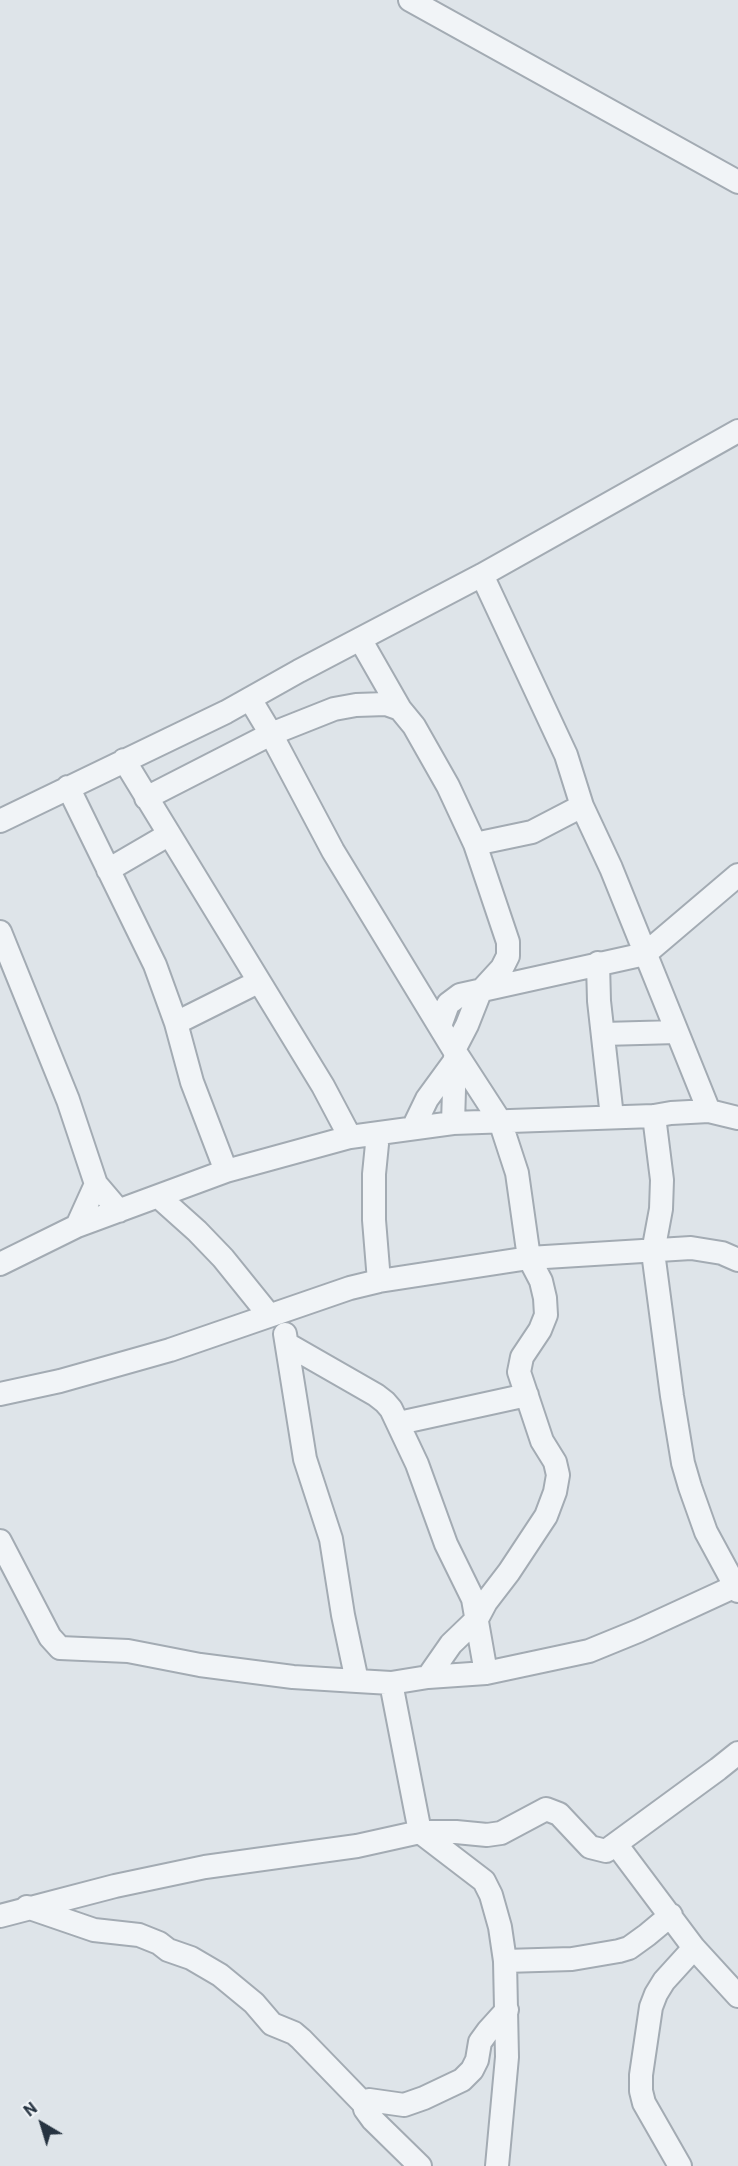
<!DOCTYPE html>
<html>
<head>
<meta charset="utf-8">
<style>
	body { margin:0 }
	#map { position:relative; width:738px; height:2166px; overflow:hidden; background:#dee4e9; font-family:Roboto,sans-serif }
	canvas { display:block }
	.north { position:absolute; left:12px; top:2094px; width:60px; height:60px; -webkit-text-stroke:4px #eef2f6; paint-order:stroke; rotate:322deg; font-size:16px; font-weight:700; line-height:24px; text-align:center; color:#263341 }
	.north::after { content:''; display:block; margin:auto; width:21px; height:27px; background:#263341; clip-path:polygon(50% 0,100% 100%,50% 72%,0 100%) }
</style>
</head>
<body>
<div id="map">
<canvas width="738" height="2166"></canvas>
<div class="north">N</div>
</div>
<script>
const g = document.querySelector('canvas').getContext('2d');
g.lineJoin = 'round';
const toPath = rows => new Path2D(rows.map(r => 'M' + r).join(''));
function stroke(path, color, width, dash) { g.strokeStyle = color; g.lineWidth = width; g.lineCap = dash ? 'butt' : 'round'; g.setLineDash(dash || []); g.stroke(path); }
const minor = toPath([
	[410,0,738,182],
	[482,575,566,755,582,806,611,868,709,1111],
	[360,639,400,709],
	[250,699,271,734,333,851,454,1050,500,1121,517,1173,529,1258,541,1281,545,1298,546,1315,540,1330,522,1357,519,1372,542,1441,555,1462,558,1475,555,1492,546,1516,509,1572,486,1602,477,1619,451,1644,428,1677],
	[124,760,323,1086,350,1137],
	[68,787,155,965,176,1023,192,1082,226,1171],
	[146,798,271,734,334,709,356,705,386,704,400,709,414,726,448,786,475,844],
	[0,821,226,712,299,671,482,575,738,431],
	[108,870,168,835],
	[0,932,68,1100,96,1184,119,1211],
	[598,963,599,1001,612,1117],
	[176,1023,258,982],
	[440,1026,448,1004,460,995,645,954,738,875],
	[603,1034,677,1032],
	[454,1050,467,1025,480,992,502,968,508,956,508,942,475,844,532,832,582,806],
	[654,1116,662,1180,661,1209,653,1252,672,1396,683,1463,690,1487,706,1532,738,1591],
	[453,1123,455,1057],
	[413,1128,427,1099,454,1062],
	[378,1134,374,1174,374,1220,379,1281],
	[159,1197,197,1231,223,1258,269,1315],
	[77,1226,96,1184],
	[0,1264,77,1226,226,1171,350,1137,453,1123,654,1116,671,1113,709,1111,738,1118],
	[285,1334,305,1459,331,1539,343,1615,357,1681],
	[287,1344,376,1395,385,1402,391,1409,417,1464,446,1544,473,1599,486,1673],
	[0,1394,60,1381,170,1350,350,1288,379,1281,529,1258,691,1248,722,1253,738,1260],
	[399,1423,527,1395],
	[0,1541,50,1637,60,1648,128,1651,200,1665,293,1677,357,1681,391,1683,428,1677,486,1673,589,1651,638,1631,738,1585],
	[391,1683,420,1832,484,1881,491,1895,500,1927,505,1961,507,2057,497,2166],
	[616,1844,694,1948,738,1996],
	[27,1907,94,1930,139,1935,159,1943,168,1950,191,1958,220,1975,254,2003,272,2024,294,2033,301,2039,364,2104,365,2109,373,2120,420,2166],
	[0,1916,115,1886,205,1867,357,1846,420,1832,456,1832,487,1835,501,1833,546,1809,559,1814,590,1847,606,1851,718,1769,738,1753],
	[505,1961,572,1959,619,1951,629,1948,647,1935,671,1915],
	[364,2104,369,2100,404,2105,424,2098,462,2080,472,2070,477,2060,480,2042,488,2031,507,2010],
	[680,2166,644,2103,641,2091,641,2075,651,2007,656,1994,664,1981,694,1948]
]);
stroke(minor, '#a3abb3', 26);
stroke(minor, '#f1f4f7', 22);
</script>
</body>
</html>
